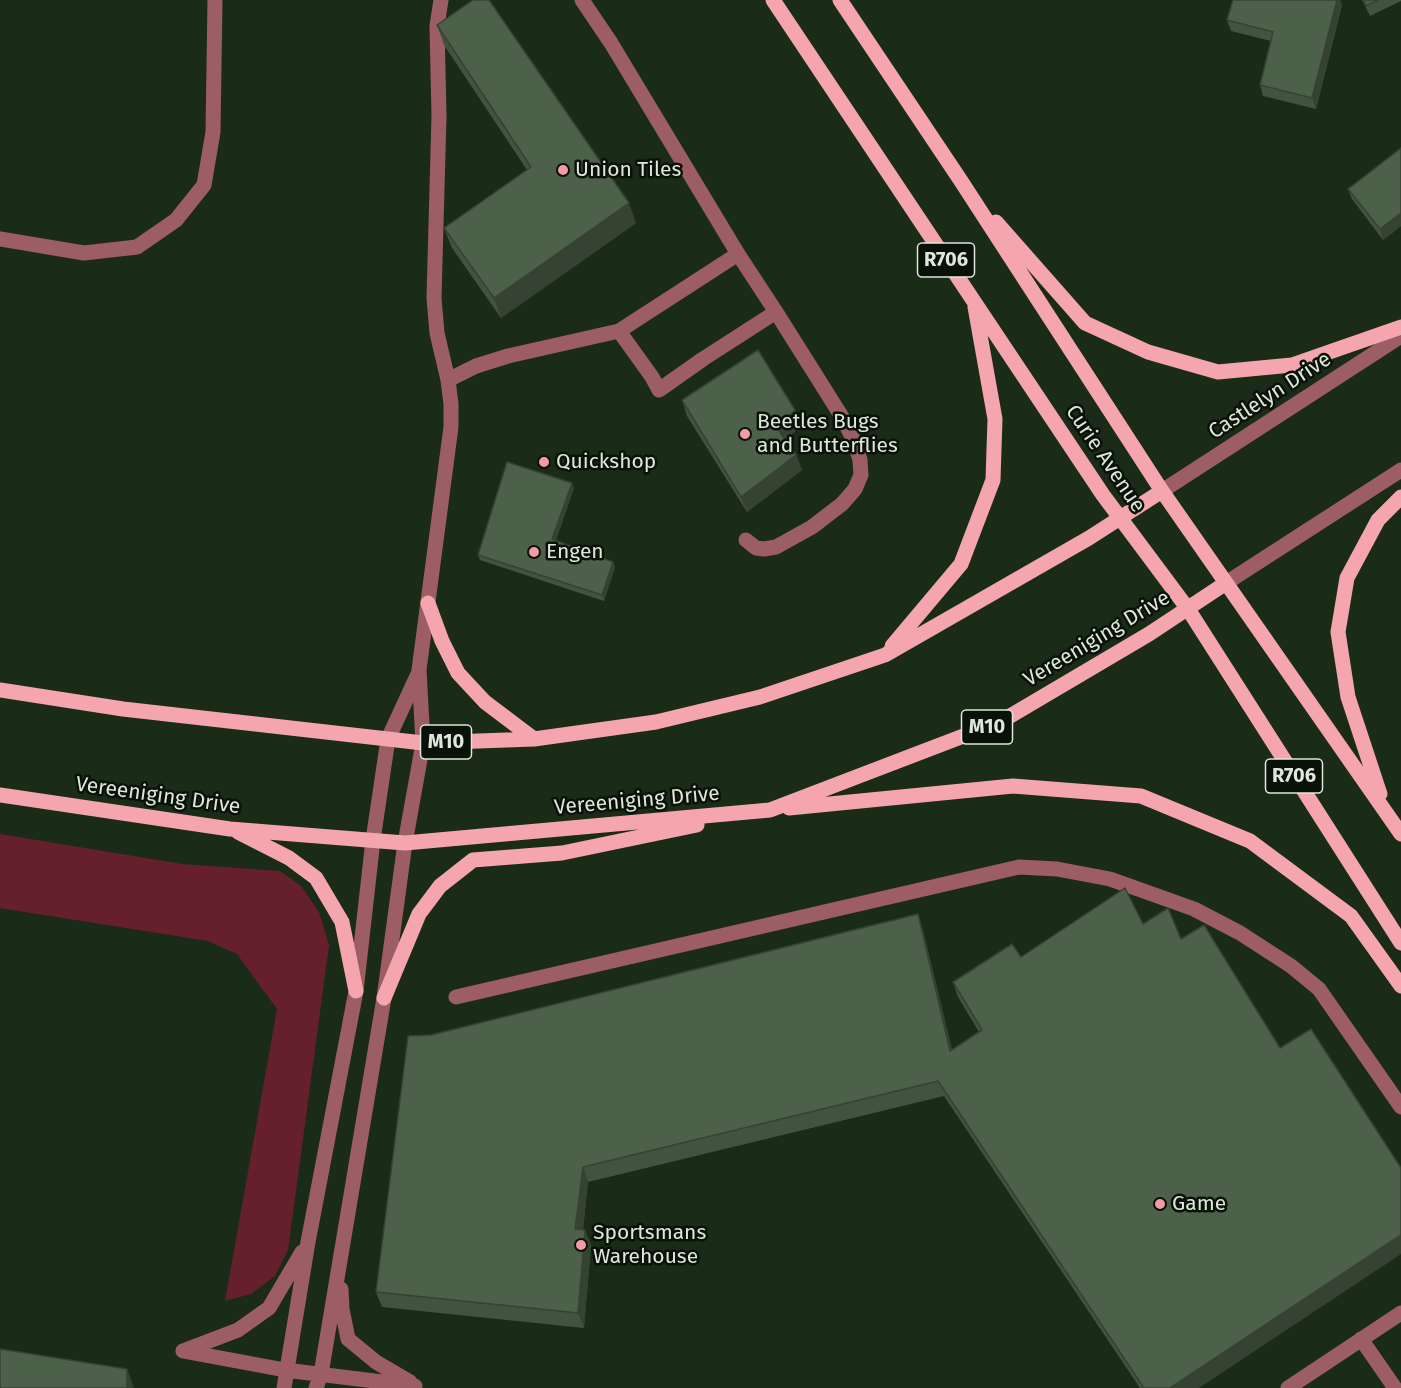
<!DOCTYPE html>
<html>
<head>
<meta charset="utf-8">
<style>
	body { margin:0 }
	canvas { display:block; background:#1a2b17 }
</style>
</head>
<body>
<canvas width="1401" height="1388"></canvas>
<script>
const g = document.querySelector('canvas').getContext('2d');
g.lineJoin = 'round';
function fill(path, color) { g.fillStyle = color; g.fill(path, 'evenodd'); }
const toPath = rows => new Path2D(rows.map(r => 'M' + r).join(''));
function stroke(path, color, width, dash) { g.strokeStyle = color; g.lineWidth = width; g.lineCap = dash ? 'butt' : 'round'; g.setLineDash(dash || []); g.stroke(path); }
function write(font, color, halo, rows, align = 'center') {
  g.font = font + ' "Fira Sans",sans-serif'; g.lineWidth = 5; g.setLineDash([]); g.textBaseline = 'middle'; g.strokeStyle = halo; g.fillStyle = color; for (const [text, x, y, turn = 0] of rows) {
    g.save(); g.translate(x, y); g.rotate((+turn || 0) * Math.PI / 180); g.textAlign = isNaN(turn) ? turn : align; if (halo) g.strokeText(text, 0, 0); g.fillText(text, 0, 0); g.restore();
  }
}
fill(toPath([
	[0,834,182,864,280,871,301,886,319,912,329,945,288,1250,275,1276,251,1294,225,1301,277,1009,237,954,208,941,0,908]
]), '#66202d');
stroke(toPath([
	[582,0,611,43,738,254],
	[0,239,84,253,137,247,176,220,204,185,213,132,215,0],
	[448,380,476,366,508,356,619,331],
	[1162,491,1401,336],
	[746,540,756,548,764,549,776,547,812,527,842,504,855,489,861,475,860,460,854,441,842,417,776,312,738,254,619,331,652,377,659,390,703,359,776,312],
	[1226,583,1401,470],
	[456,997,1019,867,1057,869,1110,879,1194,909,1240,933,1291,966,1319,989,1401,1107],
	[341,1289,342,1309,348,1339,376,1362,410,1382],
	[1361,1339,1395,1388],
	[183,1351,285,1370,415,1386],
	[183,1351,238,1330,269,1308,302,1252],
	[284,1388,308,1242,356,991,373,840,388,739,418,674],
	[316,1388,321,1374,384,998,405,843,423,743,419,670,451,427,451,404,448,380,437,333,434,298,439,116,437,26,441,0],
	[1288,1388,1401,1313]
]), '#9c5d64', 15);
stroke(toPath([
	[773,0,1103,495,1188,609,1401,943],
	[840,0,961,181,1162,491,1401,834],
	[996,222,1085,323,1148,352,1218,372,1292,365,1401,327],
	[428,603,442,641,458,673,485,702,534,739],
	[892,646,961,564,993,480,995,419,975,307],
	[0,690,123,709,423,743,534,739,656,722,760,697,885,655,1089,538,1162,491],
	[1380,794,1348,697,1338,632,1347,578,1378,520,1401,497],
	[0,795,230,829,405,843,770,810,1000,722,1149,634,1226,583],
	[789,808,1013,786,1141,796,1250,841,1351,916,1401,986],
	[238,832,289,858,316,878,342,922,356,991],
	[384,998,419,914,440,886,473,860,562,853,697,825]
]), '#f4a5ae', 15);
fill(toPath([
	[1233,0,1340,0,1342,5,1316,109,1263,96,1260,85,1271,41,1231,31,1227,20],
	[1362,0,1401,0,1401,1,1370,16],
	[437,25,636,223,501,318,452,248,444,228,527,170,444,45],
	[1401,148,1401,226,1383,240,1352,199,1348,189],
	[682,400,795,410,800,426,786,440,796,455,802,470,747,512,687,416],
	[574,488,556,540,613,562,615,567,604,601,480,560,478,555],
	[923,930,952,1050,979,1032,958,997,953,982,1199,1388,1140,1388,944,1096,588,1182,583,1230,591,1245,584,1328,382,1307,376,1292,431,1035]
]), '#42533f');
fill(toPath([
	[1337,0,1340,0,1342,5,1316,109,1312,98],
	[629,203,636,223,501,318,494,298],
	[1401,213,1401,226,1383,240,1380,229],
	[795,410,800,426,783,443,777,428],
	[796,455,802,470,747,512,741,497],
	[572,483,574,488,554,544,552,539],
	[613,562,615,567,604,601,602,595],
	[918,914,923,930,956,1066,950,1051],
	[583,1167,588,1182,581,1245,575,1229],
	[585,1230,591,1245,584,1328,578,1313],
	[1401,1235,1401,1254,1199,1388,1170,1388],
	[127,1369,134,1388,127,1388]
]), '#364333');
const building = toPath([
	[473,0,489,0,629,203,494,298,444,228,531,167,437,25,473,0],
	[1233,0,1337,0,1312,98,1260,85,1273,32,1227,20,1233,0],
	[1364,0,1378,0,1366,6,1364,0],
	[1401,148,1401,213,1380,229,1348,189,1401,148],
	[758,350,795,410,777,428,796,455,741,497,682,400,758,350],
	[507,462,572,483,552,539,613,562,602,595,478,555,507,462],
	[1125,888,1143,924,1168,908,1181,939,1204,925,1280,1048,1311,1029,1401,1168,1401,1235,1170,1388,1144,1388,938,1081,583,1167,575,1229,585,1230,578,1313,376,1292,408,1036,431,1035,918,914,950,1051,982,1030,953,982,1012,944,1021,957,1125,888],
	[0,1349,127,1369,127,1388,0,1388,0,1349]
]);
fill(building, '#4d6049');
stroke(building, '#364333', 1.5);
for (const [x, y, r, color] of [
	[563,170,6,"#f49aa4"],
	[745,434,6,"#f49aa4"],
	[544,462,6,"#f49aa4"],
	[534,552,6,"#f49aa4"],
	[1160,1204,6,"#f49aa4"],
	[581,1245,6,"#f49aa4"]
]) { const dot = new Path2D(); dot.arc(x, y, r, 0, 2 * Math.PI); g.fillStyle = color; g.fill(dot); stroke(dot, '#0a1108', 2); }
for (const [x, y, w] of [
	[946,260,57],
	[987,727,51],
	[446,742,51],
	[1294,776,57]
]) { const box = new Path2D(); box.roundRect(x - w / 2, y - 17, w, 34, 4.5); g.fillStyle = '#0a1108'; g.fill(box); stroke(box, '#dde8da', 1.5); }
write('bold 20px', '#dde8da', null, [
	["R706",946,260],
	["M10",987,727],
	["M10",446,742],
	["R706",1294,776]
]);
write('21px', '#dde8da', '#0a1108', [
	["Union Tiles",575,170],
	["Beetles Bugs",757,422],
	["and Butterflies",757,446],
	["Quickshop",556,462],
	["Engen",546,552],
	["Game",1172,1204],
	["Sportsmans",593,1233],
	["Warehouse",593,1257]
], 'left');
write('21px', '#dde8da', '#0a1108', [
	["Castlelyn Drive",1270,396,-33],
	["Curie Avenue",1105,459,56],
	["Vereeniging Drive",1097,639,-31],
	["Vereeniging Drive",158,796,8],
	["Vereeniging Drive",637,801,-5]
]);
</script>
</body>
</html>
